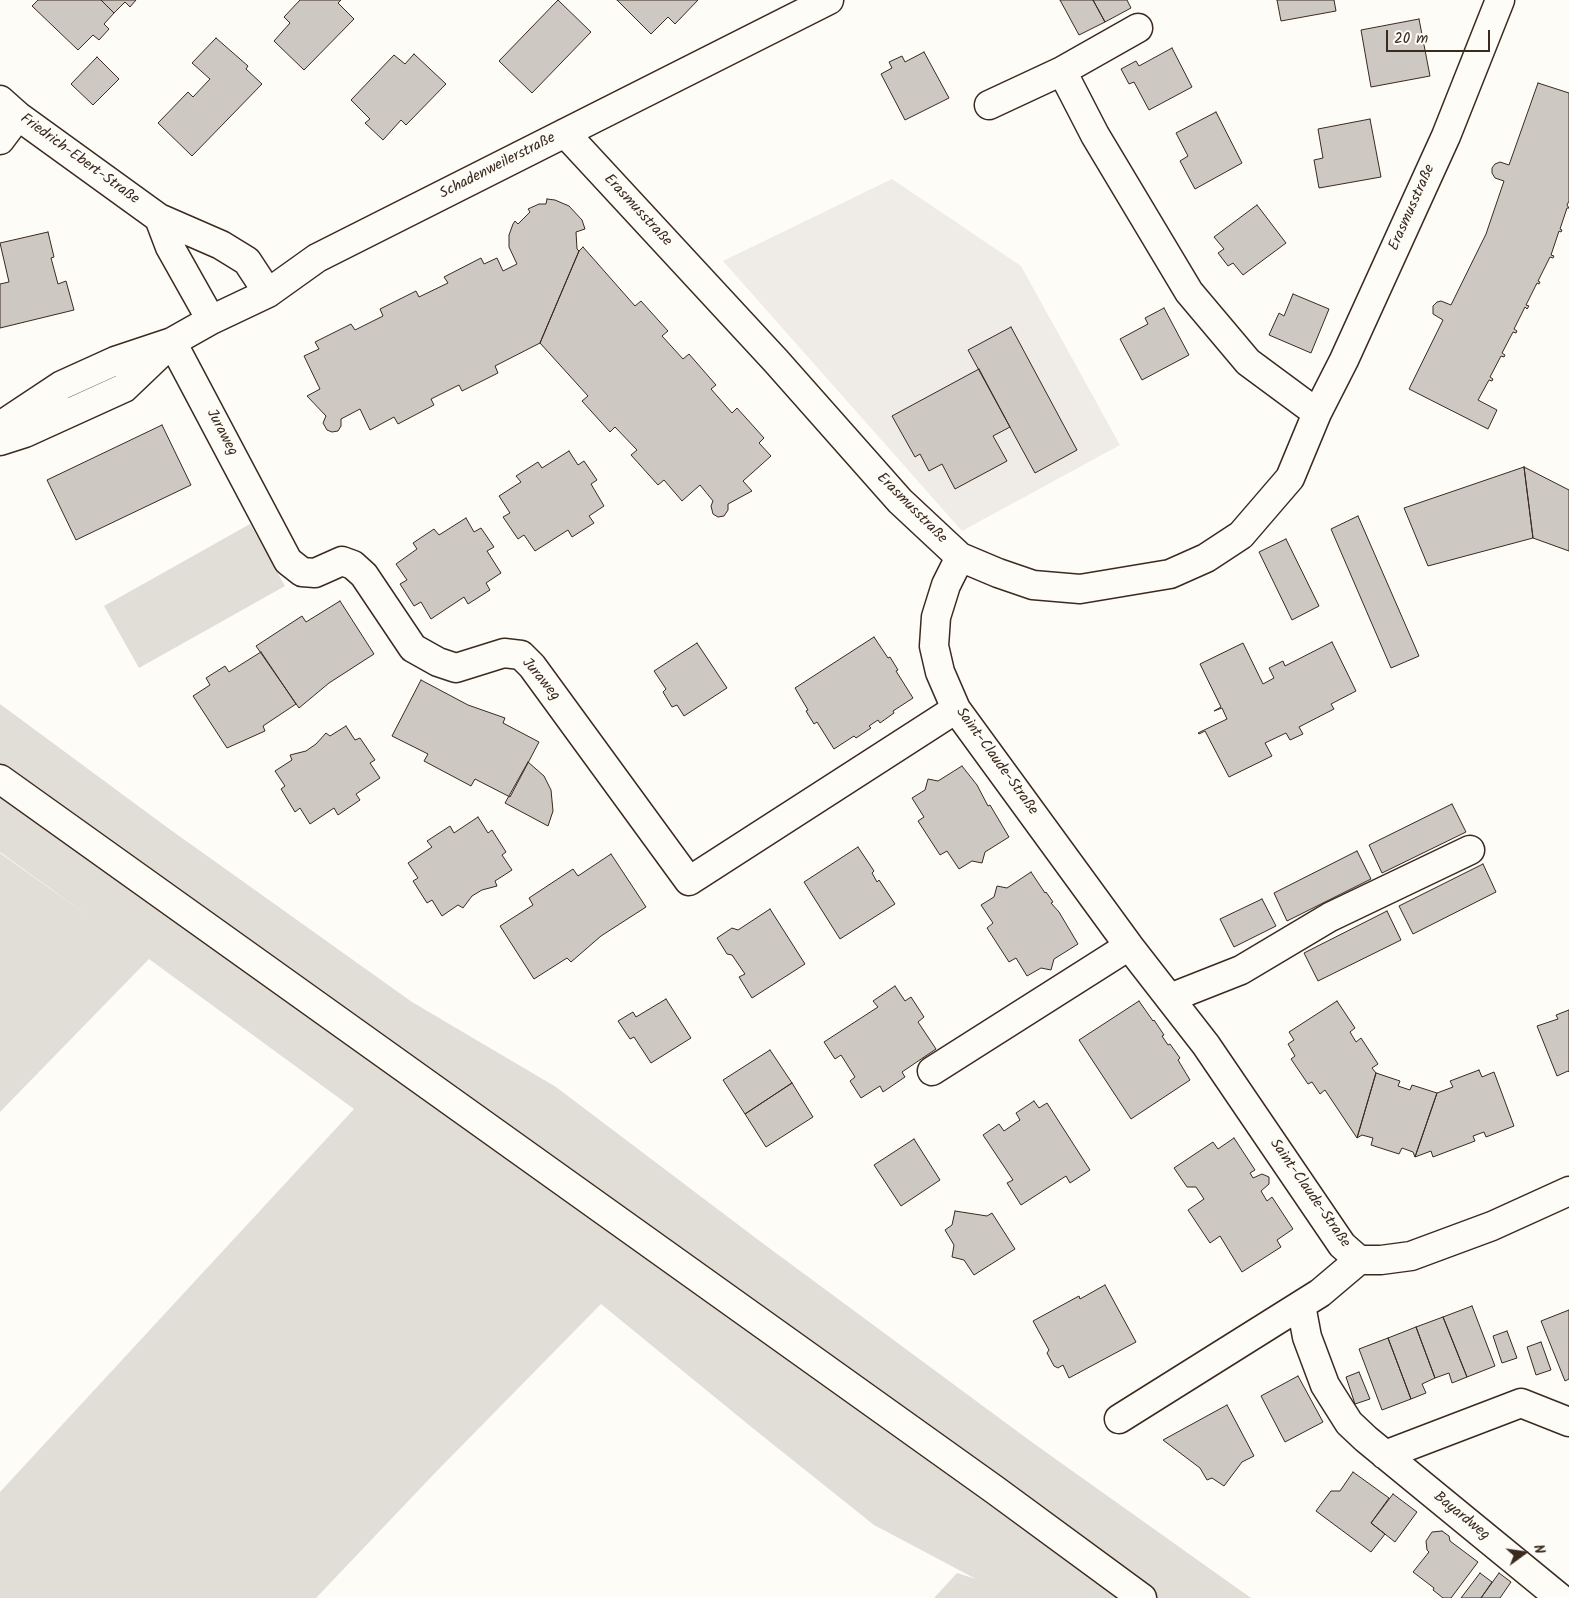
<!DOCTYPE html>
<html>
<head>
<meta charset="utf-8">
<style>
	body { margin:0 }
	#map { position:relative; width:1569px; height:1598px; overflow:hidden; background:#fdfcf7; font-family:Kalam,sans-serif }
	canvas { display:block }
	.north { position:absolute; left:1499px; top:1528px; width:50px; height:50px; -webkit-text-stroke:4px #fdfcf7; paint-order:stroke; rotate:76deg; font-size:14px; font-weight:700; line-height:20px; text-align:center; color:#3b2a1e }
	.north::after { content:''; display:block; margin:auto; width:18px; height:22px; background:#3b2a1e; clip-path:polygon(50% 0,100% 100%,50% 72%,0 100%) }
	.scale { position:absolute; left:1386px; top:30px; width:104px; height:22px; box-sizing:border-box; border:2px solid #3b2a1e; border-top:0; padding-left:6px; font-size:15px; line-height:18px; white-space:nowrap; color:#3b2a1e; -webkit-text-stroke:4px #fdfcf7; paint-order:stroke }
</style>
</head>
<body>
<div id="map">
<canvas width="1569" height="1598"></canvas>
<div class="north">N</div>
<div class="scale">20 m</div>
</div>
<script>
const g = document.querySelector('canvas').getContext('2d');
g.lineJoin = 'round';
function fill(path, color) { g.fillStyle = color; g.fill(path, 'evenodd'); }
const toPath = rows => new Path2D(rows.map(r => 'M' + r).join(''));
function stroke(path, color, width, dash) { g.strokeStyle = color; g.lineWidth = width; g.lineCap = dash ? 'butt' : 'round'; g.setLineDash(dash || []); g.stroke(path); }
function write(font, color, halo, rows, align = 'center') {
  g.font = font + ' Kalam,sans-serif'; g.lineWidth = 4; g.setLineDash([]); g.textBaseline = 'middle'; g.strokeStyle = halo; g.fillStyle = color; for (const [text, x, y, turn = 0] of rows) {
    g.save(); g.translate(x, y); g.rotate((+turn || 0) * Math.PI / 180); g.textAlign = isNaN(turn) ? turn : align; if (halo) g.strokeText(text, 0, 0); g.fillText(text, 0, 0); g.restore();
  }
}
fill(toPath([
	[892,179,1021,266,1120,445,962,531,723,261]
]), '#efece7');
fill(toPath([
	[250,524,285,586,139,668,104,606],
	[0,704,168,828,412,1002,556,1087,761,1242,1033,1443,1251,1598,934,1598,957,1573,976,1579,874,1525,755,1430,601,1304,433,1475,316,1598,0,1598,0,1492,354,1109,149,959,0,1112,0,853,91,918,0,852]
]), '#e1ded7');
const building = toPath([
	[38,0,101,0,114,13,104,24,109,29,99,40,93,35,78,50,32,6,38,0],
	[101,0,136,0,130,7,125,2,114,13,101,0],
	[300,0,341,0,338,3,354,19,304,70,274,41,290,23,284,17,300,0],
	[558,0,591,32,532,93,499,61,558,0],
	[617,0,698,0,675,24,668,17,651,34,617,0],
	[1060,0,1093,0,1105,22,1079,35,1060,0],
	[1093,0,1127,0,1131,8,1105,22,1093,0],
	[1277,0,1334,0,1336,11,1281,21,1277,0],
	[1419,19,1430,76,1371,87,1361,30,1419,19],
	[216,38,248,66,246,69,262,84,192,156,158,123,188,92,193,97,210,79,192,63,216,38],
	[1172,48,1192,87,1149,110,1134,82,1129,84,1121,69,1136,61,1139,66,1172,48],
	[924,52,949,98,905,120,881,74,892,68,889,62,902,56,905,62,924,52],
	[414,54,446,84,406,125,401,120,383,140,365,123,370,119,351,100,394,55,405,64,414,54],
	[97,57,119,79,93,105,71,84,97,57],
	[1538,83,1569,93,1569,201,1567,205,1569,208,1567,208,1560,229,1562,230,1561,232,1559,231,1551,255,1554,256,1553,258,1550,257,1538,281,1540,282,1539,284,1537,283,1526,305,1529,306,1527,309,1525,307,1514,329,1517,331,1516,333,1513,332,1502,353,1505,355,1504,357,1501,356,1490,377,1493,379,1492,381,1489,380,1478,400,1497,410,1488,429,1409,389,1443,320,1433,314,1433,306,1437,302,1441,301,1451,305,1486,234,1504,181,1495,178,1492,173,1492,168,1495,164,1500,162,1509,165,1538,83],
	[1216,112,1242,163,1195,189,1180,161,1188,156,1176,133,1216,112],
	[1370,119,1381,177,1319,188,1314,160,1323,158,1318,129,1370,119],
	[547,199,555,200,569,206,582,220,585,229,576,232,577,249,579,251,540,343,495,366,498,373,462,391,459,385,431,399,434,405,398,424,394,417,370,430,360,409,341,419,341,426,338,431,332,432,327,430,323,423,326,416,307,396,320,389,304,356,319,349,315,342,351,324,355,330,383,316,380,309,416,291,419,297,448,283,444,277,481,258,484,264,497,258,503,271,517,264,509,247,509,235,513,224,515,221,518,224,530,212,528,209,539,204,546,204,547,199],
	[1257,205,1286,243,1243,275,1233,263,1228,266,1218,253,1224,249,1214,237,1257,205],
	[48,232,54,257,51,258,58,284,66,281,74,310,0,328,0,284,9,282,0,243,48,232],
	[583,247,635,306,641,301,668,331,662,336,683,359,689,354,716,385,711,389,732,413,737,408,764,438,759,443,771,456,743,481,752,491,728,504,728,510,724,516,718,517,713,514,711,506,713,501,700,485,682,501,664,480,658,485,631,455,637,450,615,427,610,432,582,401,588,396,540,343,579,251,583,247],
	[1293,294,1329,309,1311,353,1269,335,1279,313,1284,316,1293,294],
	[1164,308,1189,355,1142,380,1120,339,1148,324,1145,318,1164,308],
	[1011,327,1077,450,1035,473,968,350,1011,327],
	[979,369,1010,427,993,436,1007,461,955,489,942,464,929,471,920,454,915,457,892,416,979,369],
	[162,425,191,485,76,540,47,480,162,425],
	[569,451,578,465,584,461,597,480,591,484,604,506,589,516,594,523,572,537,568,530,535,551,524,535,518,539,503,517,510,513,499,496,521,482,516,476,538,462,542,468,569,451],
	[1524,467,1533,538,1428,566,1404,508,1524,467],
	[1524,467,1569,490,1569,551,1533,538,1524,467],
	[1358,516,1419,656,1391,668,1331,529,1358,516],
	[466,518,474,532,481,528,494,547,487,551,501,573,486,583,490,590,468,604,464,597,431,619,421,602,414,606,400,584,407,580,396,564,417,549,413,543,434,529,439,535,466,518],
	[1286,539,1319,606,1292,620,1259,552,1286,539],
	[340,601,374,654,329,683,299,708,256,646,302,616,306,622,340,601],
	[874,637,888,658,890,657,898,670,896,671,913,698,893,711,894,713,880,723,878,720,869,726,871,728,856,738,854,736,834,749,817,722,814,724,806,711,808,710,795,688,874,637],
	[1332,642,1356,691,1331,704,1334,709,1299,727,1303,734,1290,740,1286,733,1265,743,1272,756,1229,777,1205,731,1199,734,1198,733,1227,719,1222,708,1214,711,1221,707,1200,664,1243,643,1263,684,1274,678,1269,668,1283,661,1285,666,1332,642],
	[697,643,727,688,684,716,677,705,672,707,663,692,666,689,654,671,697,643],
	[261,652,296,704,263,726,265,731,227,748,193,696,210,685,206,678,225,666,229,672,261,652],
	[421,680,468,705,505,718,503,723,539,742,510,797,475,779,471,786,424,761,428,754,392,736,421,680],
	[346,726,355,740,360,738,375,760,370,763,380,778,356,794,360,800,338,815,334,808,310,824,300,808,295,812,281,789,285,786,275,771,292,760,290,755,306,751,316,744,326,733,330,736,346,726],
	[528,762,544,776,551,790,553,811,548,826,505,803,528,762],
	[962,766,977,785,988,806,990,805,1009,837,985,852,982,863,972,861,959,869,947,851,940,855,918,821,924,817,912,798,925,790,928,779,938,781,962,766],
	[1452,804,1466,832,1382,873,1369,845,1452,804],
	[478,817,488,833,492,830,506,852,502,855,512,870,495,881,497,886,482,890,472,896,463,908,458,905,442,916,432,900,427,903,413,881,418,878,408,863,432,847,427,841,450,826,454,833,478,817],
	[858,847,874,871,872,873,877,882,879,880,895,904,840,939,804,882,858,847],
	[1357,851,1371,879,1287,921,1274,893,1357,851],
	[611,854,646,907,601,936,571,962,567,958,534,979,500,926,533,905,529,898,573,869,578,876,611,854],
	[1483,864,1496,892,1413,934,1399,906,1483,864],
	[1031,872,1045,893,1046,892,1053,902,1051,903,1059,912,1078,944,1054,959,1051,970,1041,968,1027,976,1016,958,1009,962,987,928,993,923,981,905,994,897,997,886,1007,888,1031,872],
	[1262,899,1276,926,1234,947,1220,919,1262,899],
	[770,909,805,964,752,998,739,977,745,974,732,955,727,954,717,938,732,928,738,930,770,909],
	[1387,911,1401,940,1318,981,1304,953,1387,911],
	[895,986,905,1001,911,997,924,1017,918,1022,936,1049,902,1072,905,1077,883,1092,880,1086,861,1098,850,1081,855,1077,841,1055,835,1059,824,1042,878,1007,873,1001,895,986],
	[666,999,691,1038,651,1063,634,1037,630,1039,618,1021,633,1012,636,1017,666,999],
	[1139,1001,1153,1021,1154,1020,1164,1035,1162,1036,1168,1045,1170,1044,1180,1058,1178,1060,1190,1080,1131,1119,1079,1040,1139,1001],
	[1337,1001,1355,1028,1350,1032,1356,1042,1361,1038,1378,1064,1372,1068,1376,1073,1357,1138,1325,1090,1320,1094,1312,1082,1308,1084,1291,1059,1295,1056,1288,1044,1294,1040,1289,1032,1337,1001],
	[1569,1010,1569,1072,1568,1071,1557,1076,1537,1026,1558,1019,1556,1015,1569,1010],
	[770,1050,792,1083,745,1114,723,1080,770,1050],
	[1479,1070,1482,1077,1494,1072,1514,1126,1486,1137,1484,1132,1473,1136,1475,1141,1433,1157,1431,1151,1415,1157,1437,1093,1453,1087,1450,1081,1479,1070],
	[1376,1073,1400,1081,1398,1086,1410,1090,1412,1085,1437,1093,1415,1157,1413,1152,1402,1148,1399,1154,1371,1145,1373,1138,1362,1135,1357,1138,1376,1073],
	[792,1083,813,1117,766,1147,745,1114,792,1083],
	[1034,1101,1039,1108,1047,1103,1090,1170,1070,1183,1066,1176,1021,1205,1007,1183,1013,1180,983,1135,999,1124,1004,1131,1020,1120,1016,1113,1034,1101],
	[1234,1138,1255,1170,1250,1173,1253,1178,1262,1174,1269,1177,1269,1184,1261,1191,1267,1201,1272,1197,1293,1229,1277,1240,1281,1247,1242,1272,1220,1236,1210,1243,1188,1210,1204,1199,1196,1187,1187,1187,1174,1168,1213,1142,1218,1149,1234,1138],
	[914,1139,940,1180,901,1206,874,1165,914,1139],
	[955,1211,987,1216,992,1213,1015,1249,974,1275,964,1260,952,1257,954,1245,945,1230,952,1225,955,1211],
	[1105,1285,1136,1342,1069,1378,1063,1365,1058,1368,1054,1366,1047,1353,1049,1350,1033,1321,1079,1296,1080,1299,1105,1285],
	[1472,1306,1495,1366,1467,1377,1443,1317,1472,1306],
	[1569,1310,1569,1379,1565,1381,1541,1321,1569,1310],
	[1443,1317,1467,1377,1452,1383,1449,1373,1435,1378,1416,1327,1443,1317],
	[1416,1327,1435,1378,1422,1384,1426,1393,1411,1399,1388,1338,1416,1327],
	[1507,1331,1517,1358,1502,1363,1493,1336,1507,1331],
	[1388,1338,1411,1399,1382,1410,1359,1349,1388,1338],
	[1541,1342,1551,1370,1536,1375,1527,1347,1541,1342],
	[1359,1372,1370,1399,1355,1404,1346,1377,1359,1372],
	[1298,1376,1323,1422,1285,1442,1261,1396,1298,1376],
	[1227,1405,1254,1456,1242,1462,1224,1486,1212,1478,1207,1480,1200,1468,1163,1440,1227,1405],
	[1353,1472,1389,1498,1371,1523,1385,1534,1371,1552,1316,1511,1331,1491,1340,1491,1353,1472],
	[1393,1494,1417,1512,1395,1542,1371,1523,1393,1494],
	[1442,1531,1449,1536,1450,1541,1478,1562,1451,1598,1443,1598,1433,1590,1434,1588,1413,1572,1429,1552,1427,1550,1426,1541,1432,1532,1442,1531],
	[1480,1573,1492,1582,1481,1598,1461,1598,1480,1573],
	[1499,1573,1511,1582,1500,1598,1481,1598,1499,1573]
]);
fill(building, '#cdc8c2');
stroke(building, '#3b2a1e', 1);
const minor = toPath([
	[1138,28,1062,71,1095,135,1189,292,1248,362,1317,413],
	[0,100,18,116,159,218,221,245,247,261,268,293],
	[989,105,1062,71],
	[565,133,776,361,900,501,960,557,998,573,1033,585,1080,589,1170,574,1206,558,1241,535,1290,478,1317,413,1344,360,1446,136,1500,0],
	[0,140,18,116],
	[159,218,170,247,211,320],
	[172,342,288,561,302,572,315,573,342,561,353,565,364,575,413,648,438,662,456,668,504,653,521,655,532,666,689,881,956,709],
	[0,426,62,385,115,361,172,342,211,320,268,293,317,258,829,0],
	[0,441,25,433,124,388,168,346],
	[960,557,946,585,936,617,934,646,940,672,956,709,1129,946,1206,1045,1342,1245,1359,1260,1381,1260,1411,1256,1492,1226,1569,1191],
	[1170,998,1241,970,1330,917,1470,850],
	[932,1071,1129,946],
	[1301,1305,1307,1337,1325,1385,1349,1423,1366,1439,1560,1598],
	[1119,1419,1320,1293,1359,1260],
	[1385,1455,1521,1403,1569,1422]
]);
const major = toPath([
	[0,779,995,1490,1142,1598]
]);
stroke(minor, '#3b2a1e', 31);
stroke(major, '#3b2a1e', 31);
stroke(minor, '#fdfcf7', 28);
stroke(major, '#fdfcf7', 28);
write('15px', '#3b2a1e', '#fdfcf7', [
	["Friedrich-Ebert-Straße",79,160,36],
	["Schadenweilerstraße",498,167,-27],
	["Erasmusstraße",1413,208,-66],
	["Erasmusstraße",637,211,47],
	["Juraweg",221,433,62],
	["Erasmusstraße",911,509,45],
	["Juraweg",540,680,50],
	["Saint-Claude-Straße",996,762,54],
	["Saint-Claude-Straße",1309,1194,55],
	["Bayardweg",1461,1517,39]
]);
</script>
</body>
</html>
